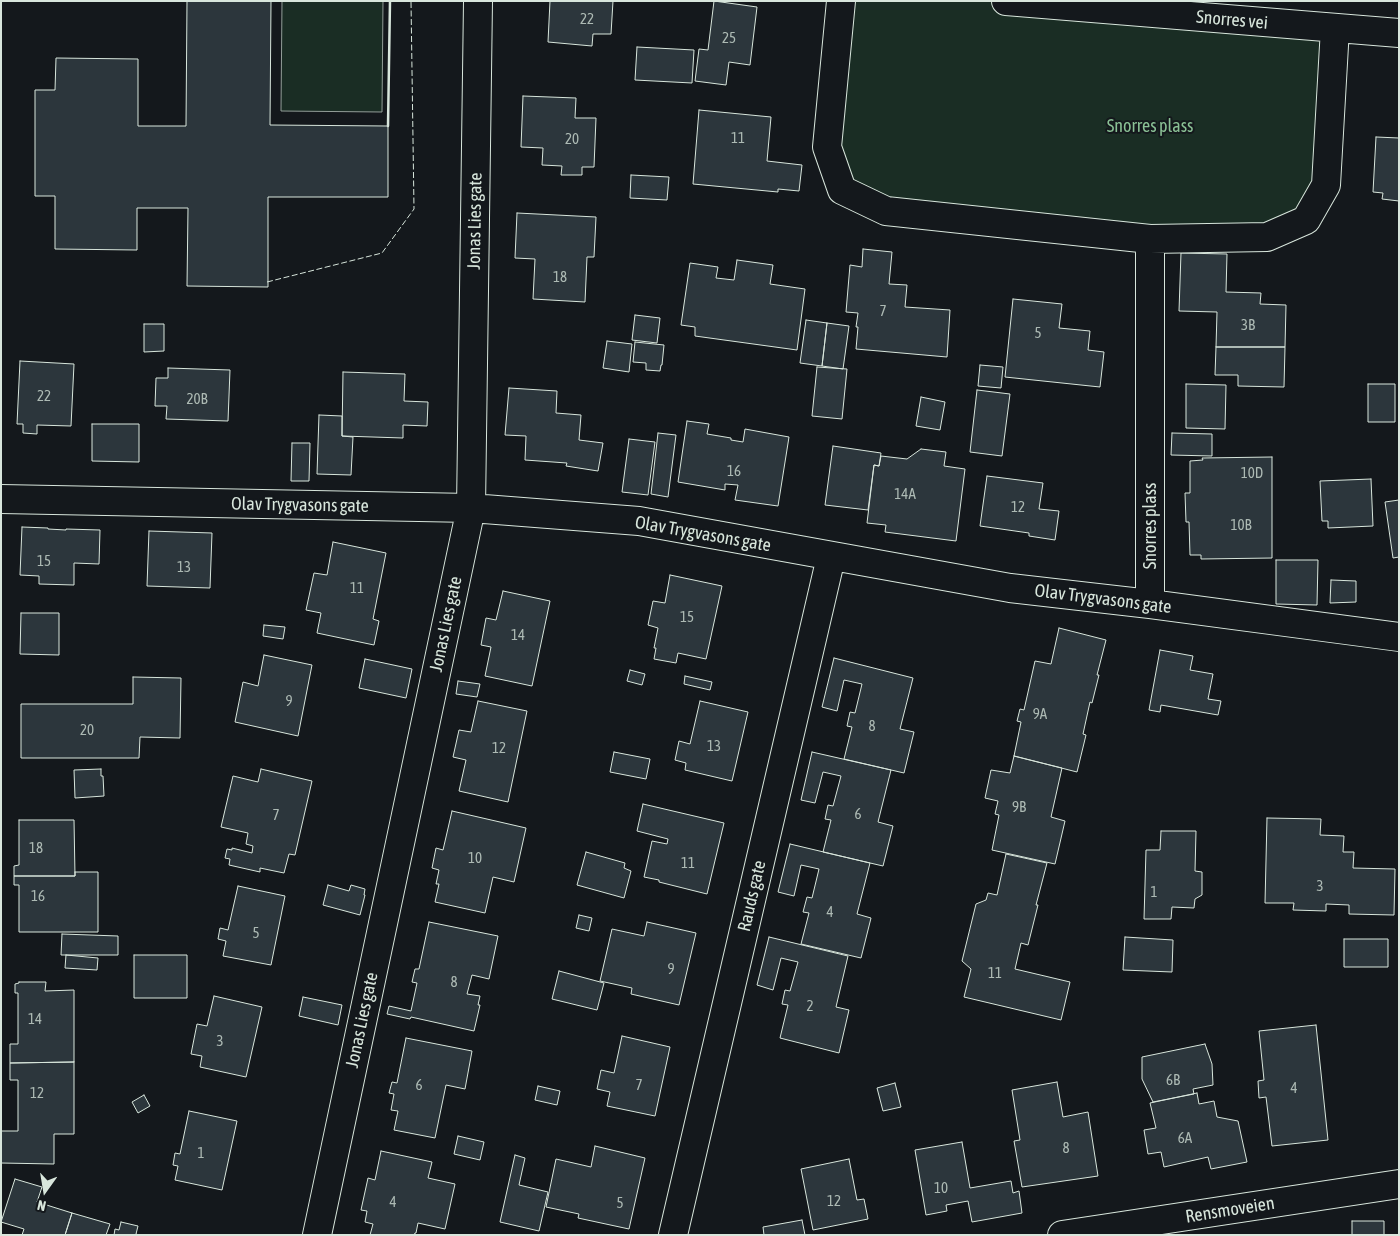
<!DOCTYPE html>
<html>
<head>
<meta charset="utf-8">
<style>
	body { margin:0 }
	#map { position:relative; width:1400px; height:1236px; overflow:hidden; background:#14181c; font-family:"Asap Condensed",sans-serif }
	canvas { display:block }
	.frame { position:absolute; inset:0; border:2px solid #d8e6dc; pointer-events:none }
	.north { position:absolute; left:20px; top:1166px; width:50px; height:50px; -webkit-text-stroke:4px #14181c; paint-order:stroke; rotate:193deg; font-size:14px; font-weight:700; line-height:20px; text-align:center; color:#d8e6dc }
	.north::after { content:''; display:block; margin:auto; width:18px; height:22px; background:#d8e6dc; clip-path:polygon(50% 0,100% 100%,50% 72%,0 100%) }
</style>
</head>
<body>
<div id="map">
<canvas width="1400" height="1236"></canvas>
<div class="frame"></div>
<div class="north">N</div>
</div>
<script>
const g = document.querySelector('canvas').getContext('2d');
g.lineJoin = 'round';
function fill(path, color) { g.fillStyle = color; g.fill(path, 'evenodd'); }
const toPath = rows => new Path2D(rows.map(r => 'M' + r).join(''));
function stroke(path, color, width, dash) { g.strokeStyle = color; g.lineWidth = width; g.lineCap = dash ? 'butt' : 'round'; g.setLineDash(dash || []); g.stroke(path); }
function write(font, color, halo, rows, align = 'center') {
  g.font = font + ' "Asap Condensed",sans-serif'; g.lineWidth = 4; g.setLineDash([]); g.textBaseline = 'middle'; g.strokeStyle = halo; g.fillStyle = color; for (const [text, x, y, turn = 0] of rows) {
    g.save(); g.translate(x, y); g.rotate((+turn || 0) * Math.PI / 180); g.textAlign = isNaN(turn) ? turn : align; if (halo) g.strokeText(text, 0, 0); g.fillText(text, 0, 0); g.restore();
  }
}
const green = toPath([
	[282,1,383,1,382,112,281,111,282,1],
	[841,1,1006,1,1335,28,1326,185,1306,220,1150,239,842,190,827,147,841,1]
]);
fill(green, '#1a2d24');
stroke(green, '#939e99', 1);
const building = toPath([
	[187,1,271,1,270,125,388,126,388,197,268,197,268,287,187,286,188,208,137,208,137,250,55,249,55,196,35,196,35,90,55,90,56,58,138,59,138,126,186,126,187,1],
	[550,1,613,1,611,34,593,34,592,46,548,42,550,1],
	[714,1,757,7,750,65,729,62,726,85,695,81,699,49,708,50,714,1],
	[637,47,694,50,692,83,635,80,637,47],
	[523,96,576,98,575,118,596,118,594,167,582,167,582,175,561,175,562,166,542,165,543,148,521,147,523,96],
	[699,110,771,117,767,161,802,165,799,191,778,189,778,192,693,184,699,110],
	[1376,137,1399,138,1399,201,1382,199,1383,193,1373,192,1376,137],
	[631,175,669,177,667,200,630,198,631,175],
	[517,213,596,217,594,257,587,257,585,302,533,299,535,259,515,258,517,213],
	[863,249,892,252,889,284,907,285,905,307,950,310,947,357,856,349,858,327,856,327,858,313,846,312,850,265,862,267,863,249],
	[1181,253,1227,254,1226,292,1261,293,1260,304,1286,305,1285,347,1216,347,1217,312,1179,311,1181,253],
	[737,260,773,265,770,284,805,289,797,350,695,336,695,327,681,325,690,263,718,267,716,278,734,280,737,260],
	[1013,299,1062,304,1059,328,1090,331,1088,350,1104,352,1100,387,1005,377,1013,299],
	[635,315,660,318,657,343,632,340,635,315],
	[806,320,827,323,822,366,800,363,806,320],
	[827,323,849,326,843,369,822,366,827,323],
	[144,324,164,324,164,351,144,352,144,324],
	[607,341,632,344,629,372,603,368,607,341],
	[635,342,664,345,662,365,661,365,660,371,646,370,646,363,633,362,635,342],
	[1216,347,1285,347,1284,387,1238,386,1238,375,1215,375,1216,347],
	[20,361,74,364,71,426,37,425,37,434,23,433,23,424,17,424,20,361],
	[980,365,1003,367,1001,388,978,386,980,365],
	[817,367,847,369,842,419,812,416,817,367],
	[168,368,230,370,228,421,166,419,167,406,155,406,156,378,168,378,168,368],
	[343,372,405,374,404,401,428,402,427,426,403,425,403,438,342,436,343,372],
	[1186,384,1226,385,1225,429,1186,428,1186,384],
	[1368,384,1395,384,1395,422,1368,422,1368,384],
	[509,388,557,391,556,413,581,415,579,440,603,443,598,471,566,466,567,463,525,460,526,436,505,435,509,388],
	[977,390,1010,394,1002,456,970,452,977,390],
	[921,397,945,402,940,430,916,426,921,397],
	[319,415,342,416,342,436,353,437,351,475,317,474,319,415],
	[687,421,709,424,707,434,731,438,731,440,743,442,745,429,789,437,778,506,735,500,738,485,725,484,725,490,678,482,687,421],
	[92,424,139,424,139,462,92,461,92,424],
	[658,433,676,435,668,497,651,494,658,433],
	[1172,433,1212,434,1212,456,1171,455,1172,433],
	[629,439,655,442,648,495,622,492,629,439],
	[292,443,310,443,309,481,291,481,292,443],
	[833,446,881,453,879,466,874,465,868,510,825,505,833,446],
	[921,449,946,452,944,466,965,469,956,541,885,532,886,525,867,523,874,465,879,466,881,456,907,459,921,449],
	[1272,457,1272,558,1201,559,1201,555,1190,555,1189,522,1186,522,1185,493,1190,493,1190,461,1203,460,1202,458,1272,457],
	[987,476,1043,483,1039,509,1059,511,1055,540,1029,536,1029,533,980,526,987,476],
	[1371,479,1373,526,1328,528,1328,521,1322,521,1320,481,1371,479],
	[1399,500,1399,557,1393,558,1385,502,1399,500],
	[22,527,48,528,48,529,66,530,66,529,100,530,99,564,74,563,74,585,39,584,39,576,20,575,22,527],
	[149,531,212,533,210,588,147,586,149,531],
	[333,542,386,553,373,619,379,621,374,645,317,633,321,613,306,610,314,573,327,575,333,542],
	[1276,560,1318,560,1317,605,1276,604,1276,560],
	[670,575,722,586,706,659,678,653,676,663,654,659,656,648,654,648,658,628,648,625,653,601,665,603,670,575],
	[1331,580,1356,581,1356,602,1330,603,1331,580],
	[503,591,550,601,532,686,485,676,491,647,481,645,486,618,496,620,503,591],
	[21,613,59,613,59,655,20,654,21,613],
	[264,625,285,627,283,639,263,636,264,625],
	[1059,628,1106,640,1097,675,1099,675,1092,703,1090,702,1083,734,1086,735,1077,772,1014,756,1021,722,1017,721,1020,709,1024,710,1035,661,1051,664,1059,628],
	[1160,650,1193,656,1190,670,1213,674,1208,699,1221,701,1218,715,1161,705,1160,712,1149,710,1160,650],
	[264,655,312,665,298,736,235,722,243,682,258,686,264,655],
	[834,658,913,678,900,729,914,732,904,773,844,759,852,727,847,726,850,712,855,713,862,684,844,680,837,711,822,707,834,658],
	[365,659,412,669,406,698,359,688,365,659],
	[630,670,645,674,642,685,627,681,630,670],
	[685,676,712,682,710,690,684,684,685,676],
	[133,677,181,678,180,738,140,737,139,758,21,758,21,704,133,704,133,677],
	[458,681,480,684,477,697,456,694,458,681],
	[478,701,527,711,508,802,459,791,466,760,453,757,459,730,471,732,478,701],
	[700,701,748,712,732,781,685,770,686,763,675,760,679,741,690,744,700,701],
	[614,752,650,759,646,779,610,772,614,752],
	[812,752,891,770,878,822,893,826,883,866,823,852,831,820,825,819,828,805,833,806,841,776,823,772,815,803,801,800,812,752],
	[1014,756,1062,768,1051,817,1065,821,1055,864,992,850,999,815,995,814,998,801,985,798,991,770,1010,773,1014,756],
	[101,769,101,776,103,776,104,796,75,798,74,770,101,769],
	[261,769,312,781,295,855,289,854,284,873,260,868,260,872,229,865,230,859,225,858,227,849,232,850,232,848,252,853,253,846,246,844,248,833,221,827,233,776,258,782,261,769],
	[643,804,724,823,707,894,659,882,659,880,644,877,652,841,667,844,668,839,637,831,643,804],
	[452,811,526,828,514,882,493,877,485,913,435,902,439,884,436,884,439,870,432,868,436,848,443,850,452,811],
	[1267,818,1321,819,1320,835,1344,836,1343,852,1354,852,1353,868,1395,869,1394,915,1349,914,1349,905,1326,904,1326,911,1293,910,1294,903,1265,903,1267,818],
	[19,820,74,820,75,876,14,876,14,866,19,865,19,820],
	[1161,831,1196,831,1195,871,1202,872,1202,895,1195,899,1194,908,1172,907,1171,919,1144,919,1146,850,1160,850,1161,831],
	[790,844,870,863,857,914,871,918,861,958,801,944,809,913,803,912,807,897,812,898,819,869,801,865,794,896,778,892,790,844],
	[586,852,625,863,624,868,631,871,624,898,577,885,586,852],
	[1006,854,1047,863,1036,905,1038,905,1028,945,1021,943,1015,969,1070,982,1061,1020,964,997,971,969,962,961,976,904,986,900,988,893,997,895,1006,854],
	[75,872,98,872,98,932,19,932,19,885,14,885,14,876,75,876,75,872],
	[328,885,349,891,351,885,365,889,364,895,365,895,360,915,323,905,328,885],
	[238,886,285,896,271,965,223,956,226,941,218,939,220,928,228,930,238,886],
	[579,915,592,918,589,931,576,928,579,915],
	[429,922,498,936,489,979,472,975,467,994,480,996,478,1005,480,1005,474,1031,411,1017,410,1019,387,1014,389,1006,411,1011,417,983,412,982,415,969,419,969,429,922],
	[647,922,696,933,679,1005,631,994,632,988,600,981,612,929,644,936,647,922],
	[62,934,118,936,118,955,61,955,62,934],
	[769,937,848,956,836,1007,849,1010,839,1053,780,1038,788,1005,782,1004,785,990,790,991,798,962,781,958,773,990,757,985,769,937],
	[1125,937,1173,940,1172,972,1123,970,1125,937],
	[1344,939,1388,939,1388,967,1344,967,1344,939],
	[66,955,98,958,97,970,65,968,66,955],
	[134,955,187,955,187,998,134,998,134,955],
	[559,971,604,983,597,1010,552,999,559,971],
	[19,982,46,982,45,991,74,990,74,1062,10,1063,10,1044,18,1044,18,993,15,993,15,984,19,983,19,982],
	[214,996,262,1007,246,1077,200,1067,202,1056,191,1054,197,1024,207,1026,214,996],
	[303,997,342,1005,338,1025,299,1016,303,997],
	[1316,1025,1328,1140,1272,1146,1266,1097,1259,1098,1258,1081,1264,1080,1259,1031,1316,1025],
	[622,1036,670,1047,655,1116,607,1106,610,1092,597,1089,601,1070,614,1073,622,1036],
	[406,1038,472,1051,465,1089,446,1085,435,1138,394,1130,398,1111,391,1110,394,1094,389,1093,392,1082,397,1083,406,1038],
	[1205,1044,1212,1064,1213,1085,1193,1089,1194,1094,1153,1102,1142,1079,1142,1057,1205,1044],
	[74,1062,74,1134,54,1134,54,1164,1,1163,1,1131,18,1131,18,1080,10,1080,10,1063,74,1062],
	[1057,1082,1063,1117,1088,1112,1098,1176,1022,1187,1014,1141,1020,1140,1012,1090,1057,1082],
	[895,1083,901,1107,883,1111,877,1088,895,1083],
	[538,1086,560,1091,557,1105,535,1100,538,1086],
	[1197,1093,1199,1104,1214,1101,1217,1117,1238,1121,1247,1162,1211,1169,1208,1157,1164,1167,1161,1152,1148,1154,1144,1130,1156,1128,1150,1103,1197,1093],
	[144,1095,150,1106,138,1113,132,1102,144,1095],
	[189,1111,237,1121,222,1190,175,1180,178,1166,173,1165,175,1153,180,1154,189,1111],
	[458,1136,484,1142,480,1160,454,1154,458,1136],
	[962,1142,970,1188,1011,1181,1013,1193,1019,1191,1022,1213,972,1222,968,1201,946,1205,947,1211,926,1215,915,1150,962,1142],
	[595,1146,645,1158,629,1229,578,1218,579,1214,546,1207,556,1159,591,1167,595,1146],
	[381,1151,432,1162,428,1178,455,1184,445,1229,418,1223,416,1233,415,1233,414,1235,370,1235,373,1224,365,1222,367,1211,361,1210,368,1178,375,1180,381,1151],
	[515,1155,525,1158,519,1185,548,1192,539,1231,500,1222,515,1155],
	[849,1159,857,1200,864,1199,868,1219,813,1230,801,1169,849,1159],
	[15,1179,42,1187,37,1202,72,1213,65,1235,22,1235,24,1229,1,1222,15,1179],
	[72,1213,110,1224,106,1235,65,1235,72,1213],
	[802,1220,805,1235,764,1235,763,1227,802,1220],
	[1352,1221,1384,1221,1384,1235,1352,1235,1352,1221],
	[121,1222,138,1226,136,1234,139,1235,114,1235,115,1229,119,1230,121,1222]
]);
fill(building, '#2c363c');
stroke(building, '#d8e6dc', 1);
const street = toPath([
	[841,1,827,147,842,190,886,211,1150,239,1267,237,1306,220,1326,185,1335,28],
	[1006,1,1399,33],
	[1150,239,1150,604],
	[1,499,471,508,639,521,1010,588,1150,604,1399,637],
	[317,1235,471,508,478,1],
	[673,1235,831,557],
	[1062,1235,1399,1184]
]);
stroke(street, '#d8e6dc', 30);
stroke(street, '#14181c', 28);
stroke(toPath([
	[267,282,382,253,414,209,411,1]
]), '#d8e6dc', 1, [6, 2.5]);
stroke(toPath([
	[388,126,390,1]
]), '#d8e6dc', 2.5);
write('15px', '#adbab4', null, [
	["22",587,19],
	["25",729,38],
	["11",738,138],
	["20",572,139],
	["18",560,277],
	["7",883,311],
	["3B",1248,325],
	["5",1038,333],
	["22",44,396],
	["20B",197,399],
	["16",734,471],
	["10D",1252,473],
	["14A",905,494],
	["12",1018,507],
	["10B",1241,525],
	["15",44,561],
	["13",184,567],
	["11",357,588],
	["15",687,617],
	["14",518,635],
	["9",289,701],
	["9A",1040,714],
	["8",872,726],
	["20",87,730],
	["13",714,746],
	["12",499,748],
	["9B",1019,807],
	["6",858,814],
	["7",276,815],
	["18",36,848],
	["10",475,858],
	["11",688,863],
	["3",1320,886],
	["1",1154,892],
	["16",38,896],
	["4",830,912],
	["5",256,933],
	["9",671,969],
	["11",995,973],
	["8",454,982],
	["2",810,1006],
	["14",35,1019],
	["3",220,1041],
	["6B",1173,1080],
	["6",419,1085],
	["7",639,1085],
	["4",1294,1088],
	["12",37,1093],
	["6A",1185,1138],
	["8",1066,1148],
	["1",201,1153],
	["10",941,1188],
	["12",834,1201],
	["4",393,1202],
	["5",620,1203]
]);
write('18px', '#d8e6dc', '#14181c', [
	["Snorres vei",1232,20,5],
	["Jonas Lies gate",475,221,-89],
	["Olav Trygvasons gate",300,505,1],
	["Snorres plass",1150,526,-90],
	["Olav Trygvasons gate",703,534,10],
	["Olav Trygvasons gate",1103,599,7],
	["Jonas Lies gate",446,624,-78],
	["Rauds gate",752,896,-77],
	["Jonas Lies gate",362,1020,-78],
	["Rensmoveien",1230,1210,-9]
]);
write('18px', '#8ac095', '#14181c', [
	["Snorres plass",1150,126]
]);
</script>
</body>
</html>
